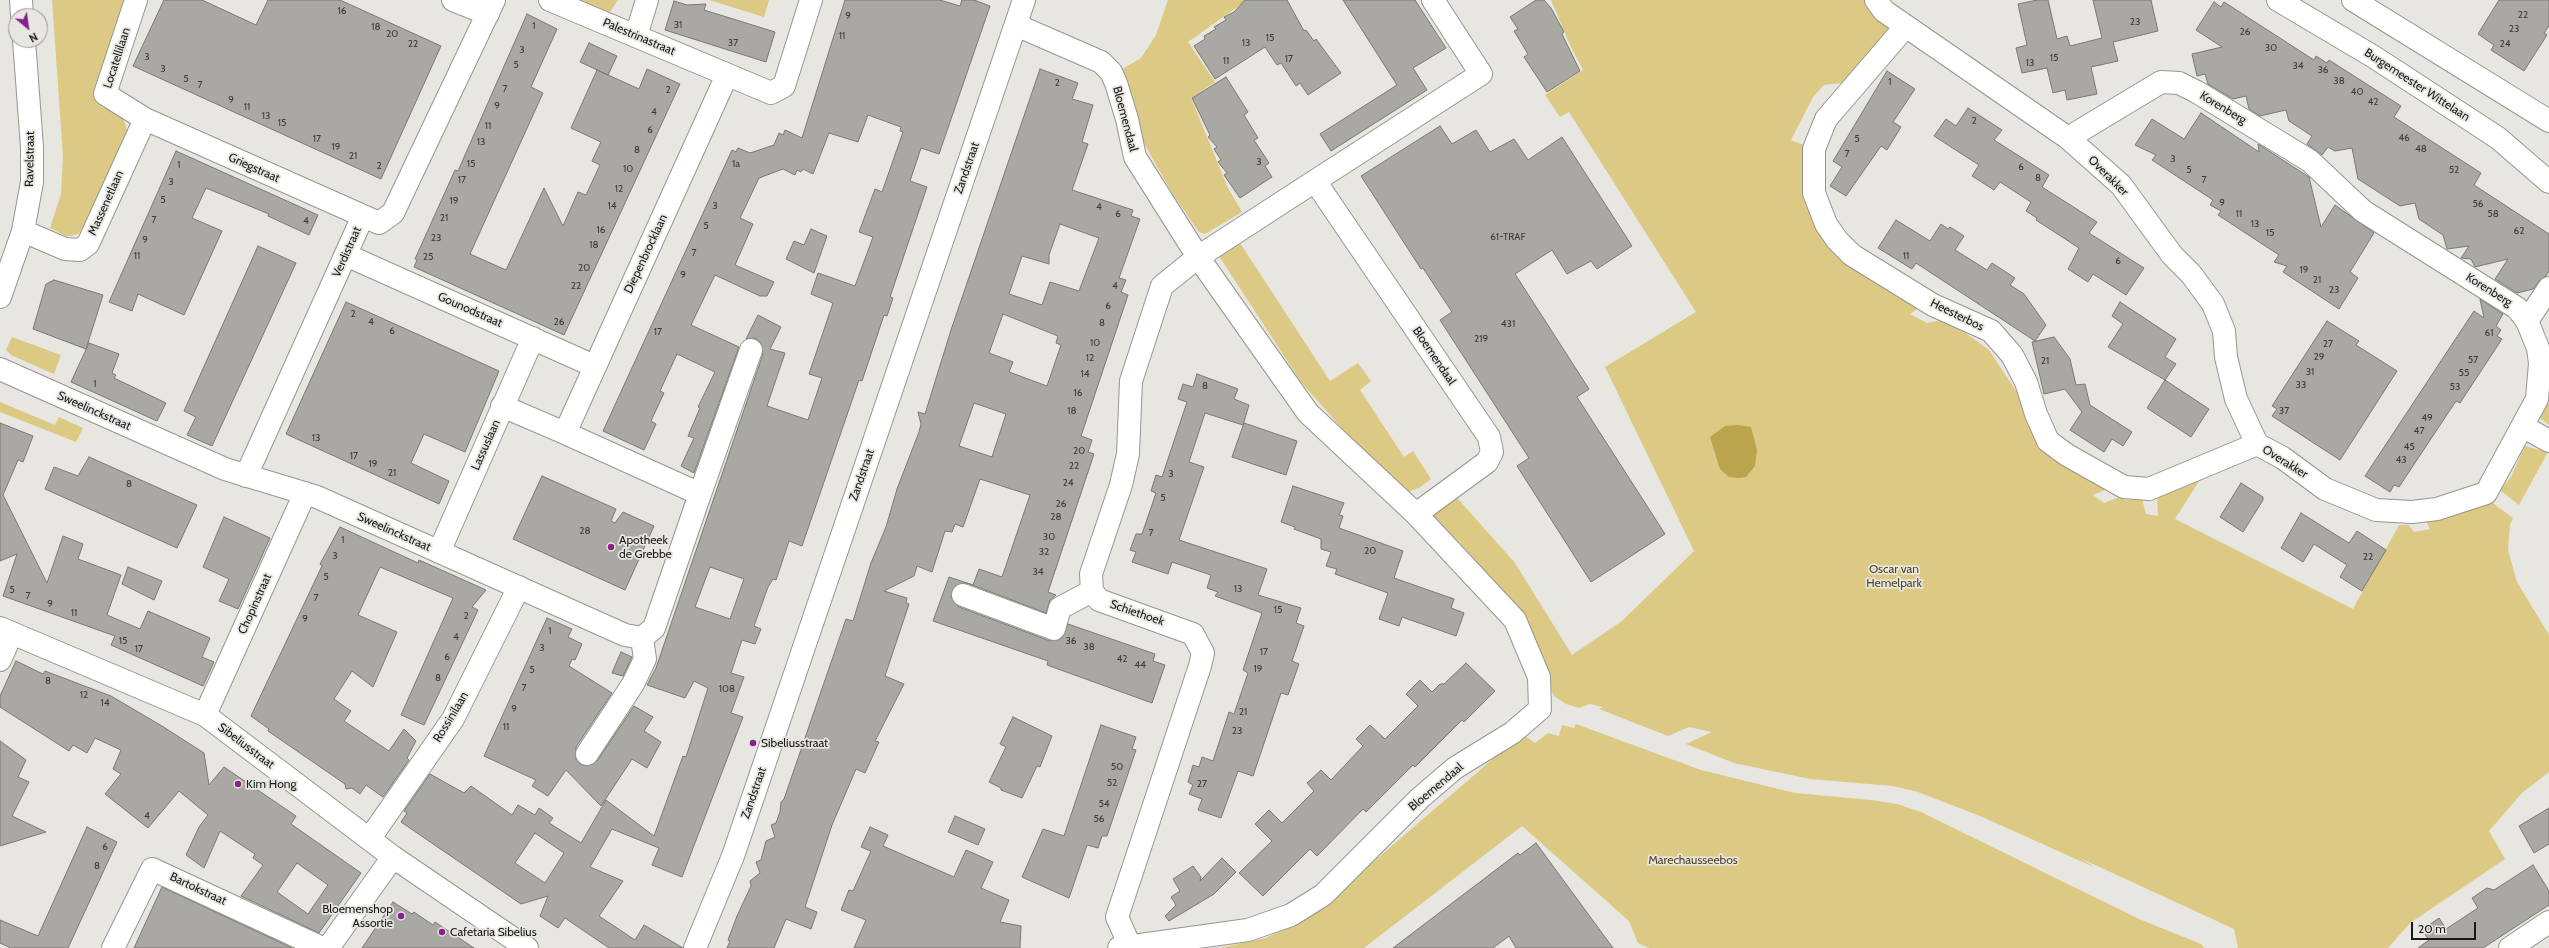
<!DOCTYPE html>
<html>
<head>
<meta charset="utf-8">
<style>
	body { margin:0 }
	#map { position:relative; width:2549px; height:948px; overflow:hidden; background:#e8e6e1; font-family:Cabin,sans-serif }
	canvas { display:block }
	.north { position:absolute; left:8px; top:8px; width:40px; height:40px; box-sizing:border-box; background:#e8e6e1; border:1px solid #959490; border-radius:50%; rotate:151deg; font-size:11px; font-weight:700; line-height:16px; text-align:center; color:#181816 }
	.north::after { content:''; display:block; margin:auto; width:14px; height:18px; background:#86228a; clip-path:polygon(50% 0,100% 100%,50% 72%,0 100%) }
	.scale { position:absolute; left:2411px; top:922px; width:65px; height:18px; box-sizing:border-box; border:2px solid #181816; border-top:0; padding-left:5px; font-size:12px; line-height:14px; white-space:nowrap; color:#181816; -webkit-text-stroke:3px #e8e6e1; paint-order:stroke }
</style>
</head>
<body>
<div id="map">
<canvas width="2549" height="948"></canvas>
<div class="north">N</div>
<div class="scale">20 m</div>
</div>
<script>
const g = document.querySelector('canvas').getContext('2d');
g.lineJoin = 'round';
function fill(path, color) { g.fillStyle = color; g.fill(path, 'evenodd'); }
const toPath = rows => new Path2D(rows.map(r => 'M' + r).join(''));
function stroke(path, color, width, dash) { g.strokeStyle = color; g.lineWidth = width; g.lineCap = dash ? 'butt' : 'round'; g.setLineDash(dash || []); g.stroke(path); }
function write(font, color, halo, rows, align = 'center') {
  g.font = font + ' Cabin,sans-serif'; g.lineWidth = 3.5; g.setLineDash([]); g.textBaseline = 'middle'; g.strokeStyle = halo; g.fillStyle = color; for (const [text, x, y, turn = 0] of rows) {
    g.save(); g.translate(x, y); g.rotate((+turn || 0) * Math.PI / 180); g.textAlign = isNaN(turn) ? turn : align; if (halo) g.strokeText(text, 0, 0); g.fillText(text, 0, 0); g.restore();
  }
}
fill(toPath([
	[52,0,124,0,93,93,96,101,102,107,122,114,127,130,84,226,78,234,71,236,66,236,50,228,61,194,63,157],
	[580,0,618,0,610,12],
	[709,0,769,0,764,17],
	[1168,0,1247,0,1188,42,1215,82,1191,98,1228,188,1242,212,1205,234,1199,232,1174,196,1155,163,1141,137,1128,85,1119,71,1141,58,1156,35],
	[1551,0,1865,0,1883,24,1893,32,1849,82,1824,85,1813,97,1791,140,1809,147,1844,258,1851,268,1854,263,1922,306,1910,314,1927,323,1946,319,1989,350,2022,400,2109,488,2093,495,2104,503,2119,497,2125,500,2142,499,2146,514,2158,516,2157,494,2203,475,2175,519,2353,609,2399,525,2408,525,2414,532,2430,529,2423,516,2490,501,2513,518,2510,525,2508,550,2517,582,2549,635,2549,772,2522,793,2489,831,2505,859,2410,923,2388,948,2238,948,2234,929,2080,858,2096,868,1980,816,1918,792,1893,786,1810,779,1734,763,1686,744,1712,732,1689,727,1668,736,1599,709,1603,707,1590,704,1579,708,1566,704,1554,696,1500,588,1463,546,1425,508,1451,491,1515,563,1572,655,1622,621,1694,551,1605,367,1696,312,1569,112,1560,117,1545,95,1583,70,1570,45],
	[1240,243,1330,381,1358,363,1371,381,1360,390,1404,457,1413,451,1431,479,1419,488,1407,492,1354,442,1301,382,1219,256],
	[12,337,61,355,54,374,11,355,6,350],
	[2549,386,2549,425,2538,416],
	[0,402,55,425,59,417,83,428,76,442,0,412],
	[2525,446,2548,452,2519,505,2500,490,2511,477],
	[1576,724,1701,770,1795,793,1871,800,1897,804,1921,812,2139,919,2201,944,2204,948,1649,948,1638,943,1629,921,1522,826,1364,948,1220,948,1266,938,1309,917,1522,734,1535,743,1548,733,1559,736,1562,725,1574,728]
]), '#dbc984');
fill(toPath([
	[1738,425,1751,427,1757,450,1755,466,1746,477,1739,478,1729,477,1720,469,1710,437,1725,426]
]), '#bba44e');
const building = toPath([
	[164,0,202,0,256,25,268,0,340,0,441,46,381,179,133,66,164,0],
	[845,0,940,0,960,6,962,0,974,0,990,6,939,154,921,148,910,181,927,187,890,297,893,298,887,316,884,315,862,381,859,380,802,546,789,541,776,580,773,579,768,587,754,626,761,629,755,644,742,640,731,673,744,677,731,713,743,717,682,877,652,865,659,848,612,829,590,867,623,881,599,916,635,940,644,925,683,948,609,948,565,918,558,928,540,916,548,896,521,904,401,822,407,813,404,811,430,774,464,793,471,786,512,815,518,805,535,815,539,808,553,818,549,823,581,843,606,800,654,836,683,756,686,757,708,688,694,681,685,698,647,685,656,668,763,354,760,342,755,338,746,339,758,315,781,327,770,349,785,353,767,406,808,420,822,378,809,374,833,303,811,294,818,273,855,286,873,237,859,232,875,189,882,192,903,132,900,131,901,127,868,115,858,142,829,133,813,174,803,169,801,172,797,170,795,175,783,169,759,178,740,218,753,224,735,265,774,282,767,296,760,296,715,275,691,325,739,347,694,473,681,466,694,438,688,436,700,408,698,407,715,372,677,354,660,391,664,393,651,421,656,424,644,450,603,431,732,150,736,152,738,148,750,153,774,145,779,133,783,135,785,130,802,138,845,0],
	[710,567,744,579,730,619,695,607,710,567],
	[535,833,564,853,545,883,515,863,535,833],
	[1245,0,1287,0,1304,31,1306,30,1314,41,1316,39,1341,73,1308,95,1300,83,1296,86,1281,63,1277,65,1265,47,1215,79,1194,46,1205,39,1204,36,1216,29,1214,27,1226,20,1224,17,1234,12,1245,0],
	[1343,0,1415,0,1446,48,1413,68,1427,90,1331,151,1320,134,1397,85,1343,0],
	[1536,0,1544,0,1551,8,1564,32,1562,34,1580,71,1547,92,1524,57,1528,54,1514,31,1518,29,1510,17,1536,0],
	[2037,0,2048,0,2057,39,2067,36,2070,46,2102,38,2093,0,2151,0,2158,31,2113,42,2118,61,2091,67,2097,94,2067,100,2065,90,2053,93,2047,68,2022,73,2016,48,2027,45,2018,4,2037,0],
	[2499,0,2549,0,2549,26,2544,33,2547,35,2524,71,2491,50,2494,45,2478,34,2499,0],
	[674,1,687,5,706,4,704,10,775,32,766,62,665,30,674,1],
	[2214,2,2221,7,2224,2,2314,60,2316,56,2327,63,2329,60,2401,106,2394,117,2481,173,2474,185,2549,234,2549,271,2546,276,2539,281,2533,289,2517,293,2495,279,2508,259,2475,267,2471,259,2461,258,2469,246,2447,249,2443,235,2419,219,2415,203,2400,206,2358,179,2352,148,2335,151,2328,147,2322,155,2307,144,2312,136,2289,121,2286,110,2260,116,2249,109,2246,96,2233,99,2208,84,2205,74,2197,76,2192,54,2222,47,2196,30,2214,2],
	[527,14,557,29,531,87,543,93,470,254,506,270,544,188,563,226,578,192,586,195,600,165,592,161,601,142,571,128,597,70,639,89,647,69,680,84,564,335,414,267,417,260,415,259,455,170,458,171,527,14],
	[589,43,617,56,608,75,580,62,589,43],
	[1040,69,1078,83,1072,99,1093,105,1082,142,1088,144,1072,190,1133,210,1131,216,1140,219,1119,278,1126,280,1121,292,1128,295,1081,436,1092,440,1088,452,1094,454,1048,592,1056,595,1050,600,1046,613,967,583,955,586,951,597,959,607,1050,641,1062,638,1068,624,1155,654,1153,661,1165,665,1152,703,1047,665,1048,661,933,621,949,577,973,585,979,569,1002,577,1030,495,980,479,963,527,955,524,952,532,945,531,932,572,917,566,914,576,884,591,907,598,906,603,909,604,885,676,904,684,875,741,879,742,865,773,856,769,832,825,805,907,817,912,811,929,786,919,774,948,727,948,730,941,728,940,737,916,751,886,750,881,760,873,756,862,761,860,766,841,775,837,771,825,776,823,780,812,781,802,784,799,846,619,853,621,871,563,886,527,897,489,919,432,921,424,918,412,925,414,951,330,1040,69],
	[1060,224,1099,238,1079,291,1050,282,1042,305,1009,294,1022,256,1049,264,1049,255,1060,224],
	[1003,314,1058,336,1056,343,1061,345,1047,386,1009,372,1013,362,989,353,1003,314],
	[974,403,1006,414,992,457,959,446,974,403],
	[1887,71,1915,89,1893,122,1901,127,1887,150,1881,146,1846,196,1830,186,1842,167,1833,161,1887,71],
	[1226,77,1248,112,1244,115,1258,138,1254,140,1269,163,1265,166,1272,177,1240,198,1224,175,1227,173,1218,162,1221,160,1214,149,1217,147,1208,137,1210,135,1192,98,1226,77],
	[1968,108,2002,130,1994,140,2049,175,2042,187,2097,222,2089,233,2144,268,2126,295,2093,274,2088,282,2068,269,2079,248,2036,220,2037,218,2026,211,2031,202,2000,182,1994,190,1972,176,1979,165,1934,136,1946,119,1956,126,1968,108],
	[2201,113,2259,152,2258,144,2309,177,2321,227,2335,205,2374,233,2350,272,2358,278,2339,309,2283,272,2287,266,2274,262,2279,255,2218,215,2221,211,2210,205,2213,200,2152,160,2156,155,2135,145,2152,119,2184,139,2201,113],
	[1440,126,1452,144,1476,130,1490,152,1514,139,1528,160,1562,137,1632,246,1597,269,1591,261,1567,274,1552,250,1515,274,1589,389,1577,397,1665,534,1591,582,1517,466,1529,458,1440,320,1452,312,1423,268,1421,269,1361,176,1440,126],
	[176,151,318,215,309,235,268,216,269,214,206,188,192,218,222,231,184,315,138,294,132,311,109,302,176,151],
	[1896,220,1930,241,1941,224,1948,229,1950,227,1964,236,1955,250,1987,270,1992,263,2015,278,2010,285,2024,294,2046,325,2035,341,1916,263,1912,269,1878,248,1896,220],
	[811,229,827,236,814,273,786,259,794,241,804,245,811,229],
	[258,246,296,263,212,446,187,435,196,417,184,411,258,246],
	[54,280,103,295,86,349,33,329,46,284,54,280],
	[2480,299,2503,314,2496,326,2501,330,2497,336,2502,339,2460,403,2456,401,2399,487,2394,485,2390,492,2365,476,2474,311,2484,318,2480,299],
	[346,302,499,371,465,452,424,434,411,463,449,481,439,504,286,434,346,302],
	[2120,302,2176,339,2165,357,2176,364,2165,380,2209,409,2191,437,2147,408,2165,380,2108,347,2123,324,2112,316,2120,302],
	[2327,321,2359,341,2356,345,2397,371,2340,460,2272,416,2277,409,2272,406,2327,321],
	[2054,337,2070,359,2076,385,2085,384,2090,405,2132,432,2123,446,2112,439,2104,452,2070,430,2082,412,2065,389,2044,394,2032,342,2054,337],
	[89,343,119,354,112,373,116,375,114,378,166,403,157,421,71,382,89,343],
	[1197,374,1238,389,1234,399,1249,405,1243,425,1205,413,1189,462,1204,467,1179,540,1267,569,1258,595,1301,608,1296,623,1304,626,1292,661,1299,664,1288,695,1281,693,1253,776,1238,771,1221,818,1198,810,1202,799,1189,794,1193,785,1188,782,1193,765,1199,767,1202,757,1213,761,1229,712,1234,714,1248,673,1243,670,1262,613,1215,596,1218,592,1207,588,1211,575,1172,562,1168,574,1132,562,1136,552,1130,550,1136,534,1142,534,1156,493,1151,491,1156,475,1162,477,1187,402,1178,399,1183,384,1193,387,1197,374],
	[0,423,33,436,23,462,18,460,3,495,47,583,63,536,83,544,78,559,121,575,107,615,140,629,148,611,210,638,202,657,214,662,203,686,111,645,115,636,3,596,17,554,0,561,0,423],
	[1244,423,1297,441,1286,475,1232,457,1244,423],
	[89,457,197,505,177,548,45,489,54,467,78,476,89,457],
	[542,476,616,509,611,521,615,523,623,512,654,526,625,590,513,539,542,476],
	[2241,483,2263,497,2263,500,2243,532,2220,517,2241,483],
	[1293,486,1344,503,1339,515,1343,516,1339,528,1403,551,1394,578,1454,599,1451,608,1464,613,1456,636,1402,617,1399,626,1379,619,1388,593,1335,574,1337,569,1326,566,1331,552,1321,549,1321,539,1294,529,1295,527,1281,522,1293,486],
	[2301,513,2349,543,2357,531,2386,550,2362,591,2340,577,2347,565,2314,544,2303,562,2281,548,2301,513],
	[224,517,270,538,238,609,219,601,229,579,203,567,224,517],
	[340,527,418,563,419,560,486,590,472,607,478,610,424,725,401,715,453,598,380,567,358,615,397,632,373,687,352,671,334,699,351,711,344,721,389,751,404,729,416,741,407,758,409,760,383,797,366,785,360,794,352,788,346,789,345,784,268,731,269,729,251,716,322,566,320,564,340,527],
	[128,567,162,581,154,600,122,584,128,567],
	[547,618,572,629,568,637,582,644,575,660,572,659,569,666,612,693,576,747,576,759,580,764,587,766,597,761,634,706,653,717,644,731,661,742,647,768,632,759,601,806,566,770,548,796,532,786,536,780,484,756,547,618],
	[621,652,632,657,623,676,612,673,621,652],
	[16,661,43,674,45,671,111,696,162,726,204,753,209,785,224,767,296,816,291,824,361,873,319,933,241,896,263,865,253,858,255,854,220,831,204,868,186,855,199,827,208,815,179,791,148,828,105,794,121,774,113,769,121,750,95,738,87,753,73,745,69,751,0,707,0,696,16,661],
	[297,863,328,885,308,914,277,892,297,863],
	[1466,663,1495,691,1464,722,1462,720,1415,767,1413,765,1366,812,1363,809,1317,856,1310,849,1263,896,1239,873,1272,841,1255,824,1269,810,1282,823,1314,791,1307,783,1321,770,1331,780,1363,746,1356,739,1370,725,1385,739,1418,706,1406,694,1420,680,1432,692,1440,684,1444,684,1466,663],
	[1013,717,1052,736,1040,767,1037,766,1022,798,1001,790,1001,788,989,782,1006,747,1000,744,1013,717],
	[1101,725,1136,737,1132,749,1136,750,1107,836,1102,836,1098,848,1087,845,1069,898,1022,877,1043,829,1064,836,1101,725],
	[0,741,26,760,18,777,29,782,12,816,46,832,0,846,0,741],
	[2549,808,2549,844,2534,853,2519,826,2549,808],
	[955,816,985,829,978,845,948,832,955,816],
	[87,827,117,842,68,948,11,948,0,943,0,920,38,936,87,827],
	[870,827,888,835,883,846,954,877,966,850,993,862,981,888,1009,900,1000,922,1021,926,1020,948,854,948,866,920,841,910,849,890,853,891,871,851,861,847,870,827],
	[1536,843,1613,948,1516,948,1509,936,1493,948,1393,948,1518,853,1520,855,1536,843],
	[1222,858,1236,872,1214,894,1169,921,1165,916,1176,905,1171,897,1180,891,1173,879,1193,866,1201,877,1200,881,1222,858],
	[2533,865,2549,891,2549,905,2483,948,2418,948,2429,940,2422,930,2439,918,2446,929,2478,908,2472,898,2487,888,2494,890,2533,865],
	[162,887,292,948,134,948,162,887],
	[393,902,412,914,414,912,433,925,435,922,474,948,362,948,393,902]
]);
fill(building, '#a9a8a2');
stroke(building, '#797873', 1);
const minor = toPath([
	[21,0,22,16],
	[136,0,105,94,145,119,379,223,393,213,494,0],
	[453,0,488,14],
	[550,0,771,93,784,86,811,0],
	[1876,0,1884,11,2068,138,2121,185,2172,255,2191,274,2213,304,2224,331,2226,357,2236,399,2257,444,2283,458,2325,489,2376,510,2412,512,2437,509,2486,493,2537,399,2540,363,2538,348,2527,321,2517,308,2363,211,2310,161,2197,92,2179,83,2161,82,2068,138],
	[2278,0,2374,57,2498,138,2549,182],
	[2353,0,2549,121],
	[1016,25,1101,62,1111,72,1116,83,1127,119,1135,157,1198,257,1308,413,1416,514,1515,620,1539,677,1540,709,1512,733,1455,768,1420,798,1323,895,1291,915,1248,930,1119,948],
	[1906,26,1826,119,1814,149,1814,193,1826,224,1837,240,1852,255,1933,305,1991,331,2012,355,2026,382,2036,414,2048,441,2067,455,2124,487,2149,489,2257,444],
	[636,36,647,0],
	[727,75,565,433,700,494,751,350],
	[23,231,65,249,80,250,88,244,145,119],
	[346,255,594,366],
	[0,297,23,231,32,182,32,147,24,40],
	[2527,321,2549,288],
	[0,369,225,469,317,497,625,635,642,638,654,628,700,494],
	[502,406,565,433],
	[2524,427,2549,441],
	[246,476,363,216],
	[1416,514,1487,462,1492,452,1489,437,1315,181,1481,74,1433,0],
	[439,552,533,338],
	[963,595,1054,629,1060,608,1092,591],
	[0,628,205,715,393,857,527,948],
	[0,660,12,633],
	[205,715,305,493],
	[587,754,633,684,645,659,642,638],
	[370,838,453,719,519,587],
	[1130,946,1117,917,1200,666,1203,653,1193,634,1099,600,1092,591,1091,574,1121,485,1128,454,1131,381,1162,286,1198,257,1315,181],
	[113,948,152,869,322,948],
	[328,948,393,857],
	[695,948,733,856,1024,0],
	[2510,948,2549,922]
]);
stroke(minor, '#96958f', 24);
stroke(minor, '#fff', 22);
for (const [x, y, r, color] of [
	[611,547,4,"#86228a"],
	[753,743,4,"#86228a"],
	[238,784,4,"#86228a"],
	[401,916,4,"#86228a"],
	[442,932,4,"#86228a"]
]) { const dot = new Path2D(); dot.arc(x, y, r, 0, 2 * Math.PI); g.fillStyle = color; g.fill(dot); stroke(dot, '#e8e6e1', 1.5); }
write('10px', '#3c3c39', null, [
	["16",342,11],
	["22",2523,15],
	["9",848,16],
	["23",2135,22],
	["31",678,25],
	["1",534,26],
	["18",376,27],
	["23",2514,29],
	["26",2245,32],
	["20",392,34],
	["11",842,36],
	["15",1270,38],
	["37",733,43],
	["13",1246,43],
	["22",413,44],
	["24",2505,44],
	["30",2271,48],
	["3",522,50],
	["3",147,57],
	["15",2054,58],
	["17",1289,59],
	["11",1226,61],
	["13",2030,63],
	["5",516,65],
	["34",2298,66],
	["3",163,69],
	["36",2323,70],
	["5",186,79],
	["38",2339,81],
	["1",1890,82],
	["2",1057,83],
	["7",200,85],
	["7",505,89],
	["2",668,90],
	["40",2357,92],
	["9",231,100],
	["42",2373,102],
	["9",497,106],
	["11",247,107],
	["4",654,112],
	["13",266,116],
	["2",1974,121],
	["15",282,123],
	["11",488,126],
	["6",650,130],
	["46",2404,138],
	["17",317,139],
	["5",1857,139],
	["13",481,142],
	["19",336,147],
	["48",2421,149],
	["8",637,150],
	["7",1847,154],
	["21",353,156],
	["3",2173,159],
	["3",1259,162],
	["15",471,164],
	["1a",736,164],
	["1",179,165],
	["2",379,166],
	["6",2021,167],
	["10",628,169],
	["5",2189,170],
	["52",2454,170],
	["8",2038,178],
	["17",462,180],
	["7",2204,180],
	["3",171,182],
	["12",619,189],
	["5",163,200],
	["19",454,201],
	["9",2222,203],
	["56",2478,204],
	["14",612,206],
	["3",715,206],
	["4",1099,207],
	["6",1118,214],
	["11",2239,214],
	["58",2493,214],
	["21",444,218],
	["7",154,220],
	["4",306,221],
	["13",2255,224],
	["5",706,226],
	["16",601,230],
	["62",2519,231],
	["15",2270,233],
	["61-TRAF",1508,237],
	["23",436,238],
	["9",145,240],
	["18",594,245],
	["7",694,253],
	["11",137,256],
	["11",1906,256],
	["25",428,257],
	["6",2118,261],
	["20",584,268],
	["19",2304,270],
	["9",683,275],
	["21",2317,280],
	["22",576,286],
	["4",1115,286],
	["23",2334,290],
	["6",1108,306],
	["2",353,314],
	["4",371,322],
	["26",559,322],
	["8",1102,323],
	["431",1508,324],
	["6",392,331],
	["17",658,332],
	["61",2489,333],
	["219",1481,339],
	["10",1095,343],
	["27",2328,344],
	["29",2319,357],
	["12",1090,358],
	["57",2473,360],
	["21",2045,361],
	["31",2310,372],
	["55",2464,373],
	["14",1085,374],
	["1",95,384],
	["33",2301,385],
	["8",1205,386],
	["53",2455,387],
	["16",1078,393],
	["18",1072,411],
	["37",2284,411],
	["49",2427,418],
	["47",2419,431],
	["13",316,438],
	["45",2409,447],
	["20",1079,451],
	["17",354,456],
	["43",2401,460],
	["19",373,464],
	["22",1074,466],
	["21",392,473],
	["3",1171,474],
	["24",1068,483],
	["8",129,484],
	["5",1163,498],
	["26",1061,504],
	["28",1056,517],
	["28",585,531],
	["7",1151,533],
	["30",1049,537],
	["1",343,540],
	["20",1370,551],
	["32",1044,552],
	["3",335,556],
	["22",2368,557],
	["34",1038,572],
	["5",326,577],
	["13",1238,589],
	["5",12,590],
	["7",28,596],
	["7",316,598],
	["9",50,604],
	["15",1278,610],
	["11",74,613],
	["2",466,616],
	["9",305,619],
	["1",550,631],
	["4",456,637],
	["15",123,641],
	["36",1071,641],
	["38",1089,647],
	["3",542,648],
	["17",139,649],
	["17",1264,652],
	["6",447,657],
	["42",1122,659],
	["44",1140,665],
	["19",1258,669],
	["5",532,670],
	["8",438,678],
	["8",48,681],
	["7",524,688],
	["108",727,689],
	["12",84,695],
	["14",105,703],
	["9",514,709],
	["21",1243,712],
	["11",506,727],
	["23",1237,731],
	["50",1117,767],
	["52",1112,783],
	["27",1202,784],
	["54",1104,804],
	["4",147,816],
	["56",1099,819],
	["6",105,847],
	["8",97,866]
]);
write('12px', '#181816', '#e8e6e1', [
	["Palestrinastraat",639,37,23],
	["Locatellilaan",117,58,-72],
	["Burgemeester Wittelaan",2417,85,33],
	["Korenberg",2223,108,31],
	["Bloemendaal",1125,119,75],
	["Ravelstraat",30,159,-89],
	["Griegstraat",254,168,24],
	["Zandstraat",967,168,-71],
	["Overakker",2108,176,45],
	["Massenetlaan",106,203,-66],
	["Verdistraat",347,252,-66],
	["Diepenbrocklaan",646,254,-65],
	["Korenberg",2489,290,32],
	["Gounodstraat",470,310,24],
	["Heesterbos",1957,315,26],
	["Bloemendaal",1434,356,56],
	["Sweelinckstraat",94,411,24],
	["Lassuslaan",486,445,-66],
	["Overakker",2285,462,32],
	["Zandstraat",862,475,-71],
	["Sweelinckstraat",394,532,24],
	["Chopinstraat",255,604,-66],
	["Schiethoek",1137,613,19],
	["Rossinilaan",451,717,-59],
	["Sibeliusstraat",246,746,37],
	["Bloemendaal",1436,787,-40],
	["Zandstraat",754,793,-71],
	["Bartokstraat",198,889,25]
]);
write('12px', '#181816', '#e8e6e1', [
	["Apotheek",619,540],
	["de Grebbe",619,554],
	["Sibeliusstraat",761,743],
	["Kim Hong",246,784],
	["Bloemenshop",393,909,"right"],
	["Assortie",393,923,"right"],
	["Cafetaria Sibelius",450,932]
], 'left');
write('12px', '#504621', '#e8e6e1', [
	["Oscar van",1894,569],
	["Hemelpark",1894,583],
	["Marechausseebos",1693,860]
]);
</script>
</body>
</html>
